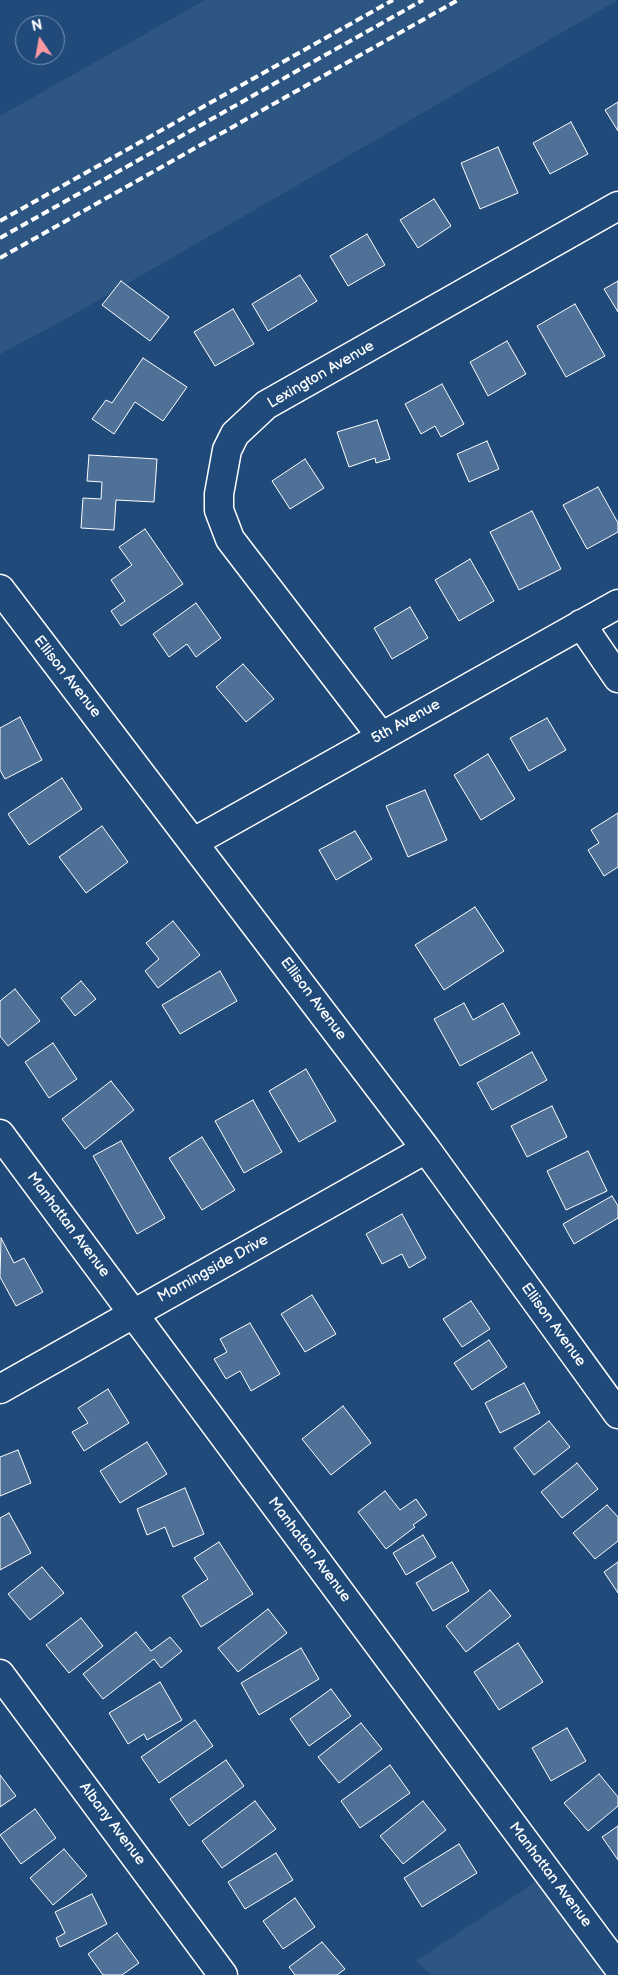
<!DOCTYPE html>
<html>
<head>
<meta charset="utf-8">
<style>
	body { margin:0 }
	#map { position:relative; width:618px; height:1975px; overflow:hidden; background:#1f4a7a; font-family:"Balsamiq Sans",sans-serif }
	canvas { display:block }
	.north { position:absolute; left:15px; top:15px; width:50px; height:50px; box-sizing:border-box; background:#1f4a7a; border:1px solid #7992af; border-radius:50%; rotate:348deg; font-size:14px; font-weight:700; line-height:20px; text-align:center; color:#fff }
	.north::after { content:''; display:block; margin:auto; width:18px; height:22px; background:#ff9aa2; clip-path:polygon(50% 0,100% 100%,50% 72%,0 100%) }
</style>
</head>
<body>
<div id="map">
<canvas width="618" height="1975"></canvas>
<div class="north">N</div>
</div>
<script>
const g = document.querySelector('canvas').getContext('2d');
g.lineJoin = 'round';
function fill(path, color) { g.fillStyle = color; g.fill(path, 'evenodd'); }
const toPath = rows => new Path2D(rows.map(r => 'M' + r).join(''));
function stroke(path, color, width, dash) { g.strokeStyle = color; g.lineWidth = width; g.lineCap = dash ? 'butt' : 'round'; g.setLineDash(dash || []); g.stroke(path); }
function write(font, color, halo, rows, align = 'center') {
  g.font = font + ' "Balsamiq Sans",sans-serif'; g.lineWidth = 4; g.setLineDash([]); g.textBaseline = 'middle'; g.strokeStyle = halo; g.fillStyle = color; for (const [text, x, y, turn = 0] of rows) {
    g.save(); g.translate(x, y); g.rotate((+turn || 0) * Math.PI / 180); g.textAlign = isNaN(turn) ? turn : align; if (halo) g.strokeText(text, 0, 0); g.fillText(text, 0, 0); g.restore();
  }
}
fill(toPath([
	[205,0,618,0,64,320,0,354,0,116],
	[552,1871,607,1943,618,1935,618,1975,431,1975,416,1961]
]), '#2e5683');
const building = toPath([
	[618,102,618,131,605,110,618,102],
	[571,122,588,154,550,174,533,143,571,122],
	[498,147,518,193,480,209,461,163,498,147],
	[434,199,451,226,418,248,400,220,434,199],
	[367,234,385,265,348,286,330,256,367,234],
	[300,275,317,301,268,331,252,304,300,275],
	[121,281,169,317,150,341,102,305,121,281],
	[618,281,618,312,604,289,618,281],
	[575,304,605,356,566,377,537,326,575,304],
	[233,309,254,344,215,366,194,332,233,309],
	[507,341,526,374,488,396,470,362,507,341],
	[143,358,187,387,163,421,135,402,114,434,92,419,106,400,112,403,143,358],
	[442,384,464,424,441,437,435,426,421,434,405,404,442,384],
	[377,420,390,459,376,463,375,458,349,467,337,432,377,420],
	[487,441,499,469,469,482,457,454,487,441],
	[89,455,157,459,154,502,116,500,114,530,81,528,83,498,101,499,102,482,87,481,89,455],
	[305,459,324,488,290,509,272,481,305,459],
	[598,487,618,523,618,532,587,549,563,505,598,487],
	[532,511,561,569,519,590,490,532,532,511],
	[145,529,183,584,121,626,111,611,125,601,111,580,132,565,119,547,145,529],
	[470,559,494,601,459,621,435,580,470,559],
	[196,603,221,638,196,657,187,644,169,657,153,634,196,603],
	[410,607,428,638,392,659,374,628,410,607],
	[243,664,274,699,246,722,216,687,243,664],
	[20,717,42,760,5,779,0,770,0,728,20,717],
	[547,718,566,750,529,771,510,738,547,718],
	[488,754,515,799,481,820,454,775,488,754],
	[62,778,82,809,29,845,8,814,62,778],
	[425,790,447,840,408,857,386,806,425,790],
	[618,813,618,867,604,876,588,850,599,843,591,830,618,813],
	[102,826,128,862,86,893,59,857,102,826],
	[355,831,372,859,336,880,319,850,355,831],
	[475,907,504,951,444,990,415,945,475,907],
	[173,921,200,955,158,988,145,971,159,959,146,943,173,921],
	[220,971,237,1001,180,1034,162,1005,220,971],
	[81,981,96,999,75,1016,61,998,81,981],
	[15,989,40,1021,8,1046,0,1036,0,1001,15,989],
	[464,1003,473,1020,503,1003,520,1034,460,1066,434,1019,464,1003],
	[53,1043,77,1079,49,1098,25,1062,53,1043],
	[532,1052,547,1080,492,1110,477,1083,532,1052],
	[306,1069,336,1121,299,1142,269,1091,306,1069],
	[111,1081,134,1110,85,1149,62,1119,111,1081],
	[253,1100,282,1152,244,1173,215,1121,253,1100],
	[552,1106,567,1137,527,1157,511,1126,552,1106],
	[202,1137,235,1190,202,1210,169,1158,202,1137],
	[121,1141,165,1218,137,1234,93,1156,121,1141],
	[588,1151,607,1191,566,1210,547,1171,588,1151],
	[612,1196,618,1206,618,1218,574,1244,563,1224,612,1196],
	[402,1214,426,1258,409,1268,402,1254,382,1264,366,1234,402,1214],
	[1,1238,14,1263,24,1258,43,1292,16,1306,0,1277,1,1238],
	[312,1295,336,1334,305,1352,281,1314,312,1295],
	[471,1301,490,1329,462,1347,443,1319,471,1301],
	[250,1323,280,1374,251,1391,240,1371,226,1379,214,1359,227,1352,220,1339,250,1323],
	[489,1340,507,1367,472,1390,454,1363,489,1340],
	[524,1383,540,1413,500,1433,485,1403,524,1383],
	[108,1389,129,1423,84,1451,72,1432,88,1423,78,1408,108,1389],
	[343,1406,371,1443,331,1475,302,1439,343,1406],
	[549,1421,570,1447,534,1475,514,1448,549,1421],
	[147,1442,167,1474,120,1503,100,1471,147,1442],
	[18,1450,31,1483,0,1496,0,1457,18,1450],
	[577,1463,598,1489,562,1518,541,1492,577,1463],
	[185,1488,204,1534,173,1547,165,1527,147,1535,137,1509,185,1488],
	[385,1491,400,1510,416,1499,427,1515,413,1525,415,1527,386,1549,358,1512,385,1491],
	[607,1505,618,1517,618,1541,595,1559,573,1533,607,1505],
	[9,1513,31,1553,0,1570,0,1518,9,1513],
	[423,1535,436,1557,406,1575,393,1553,423,1535],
	[219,1542,253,1594,201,1627,182,1596,208,1579,194,1558,219,1542],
	[452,1562,469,1591,433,1611,416,1583,452,1562],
	[618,1562,618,1593,604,1572,618,1562],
	[42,1567,64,1593,30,1620,8,1594,42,1567],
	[490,1590,511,1616,466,1652,446,1626,490,1590],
	[268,1609,287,1633,238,1672,218,1648,268,1609],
	[81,1618,103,1646,69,1673,46,1645,81,1618],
	[136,1632,151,1651,170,1637,182,1651,161,1668,154,1659,103,1699,83,1674,136,1632],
	[518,1643,543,1682,499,1710,474,1672,518,1643],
	[301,1648,319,1679,259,1715,241,1683,301,1648],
	[160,1682,182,1720,147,1740,144,1734,128,1744,109,1713,160,1682],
	[331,1689,351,1716,309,1746,290,1719,331,1689],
	[195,1720,213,1746,159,1783,141,1757,195,1720],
	[361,1723,382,1749,339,1783,318,1757,361,1723],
	[567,1728,586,1761,551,1781,532,1748,567,1728],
	[226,1760,244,1786,189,1826,170,1799,226,1760],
	[390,1765,410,1793,360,1828,341,1801,390,1765],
	[599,1774,618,1797,618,1806,588,1831,564,1803,599,1774],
	[0,1775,16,1796,0,1807,0,1775],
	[255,1801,276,1829,222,1868,202,1841,255,1801],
	[423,1801,446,1830,403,1864,380,1836,423,1801],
	[35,1809,56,1838,21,1864,0,1835,35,1809],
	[618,1826,618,1860,602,1837,618,1826],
	[459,1844,477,1873,422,1907,404,1878,459,1844],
	[64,1849,87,1876,53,1905,30,1878,64,1849],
	[276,1853,293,1880,245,1909,228,1882,276,1853],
	[92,1894,107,1924,60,1947,56,1938,65,1933,55,1912,92,1894],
	[295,1898,315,1927,283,1949,263,1921,295,1898],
	[117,1933,139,1963,122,1975,103,1975,88,1954,117,1933],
	[322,1942,345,1969,337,1975,295,1975,289,1967,322,1942]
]);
fill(building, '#507197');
stroke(building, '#fff', 1);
const minor = toPath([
	[0,589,426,1149,618,1414],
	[581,624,618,678],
	[381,736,230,539,219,510,219,494,227,450,235,434,266,405,618,206],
	[194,842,618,604],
	[0,1134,618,1967],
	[0,1389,426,1149],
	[0,1674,223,1975]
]);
stroke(minor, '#fff', 31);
stroke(minor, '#1f4a7a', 28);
stroke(toPath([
	[0,221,393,0],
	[0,238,423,0],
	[0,258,458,0]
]), '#fff', 4, [8, 4]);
write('15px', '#fff', '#1f4a7a', [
	["Lexington Avenue",321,375,-30],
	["Ellison Avenue",67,677,52],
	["5th Avenue",406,722,-29],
	["Ellison Avenue",313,999,53],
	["Manhattan Avenue",68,1225,53],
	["Morningside Drive",213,1269,-29],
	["Ellison Avenue",553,1325,54],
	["Manhattan Avenue",309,1550,53],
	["Albany Avenue",112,1824,53],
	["Manhattan Avenue",550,1875,53]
]);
</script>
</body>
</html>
